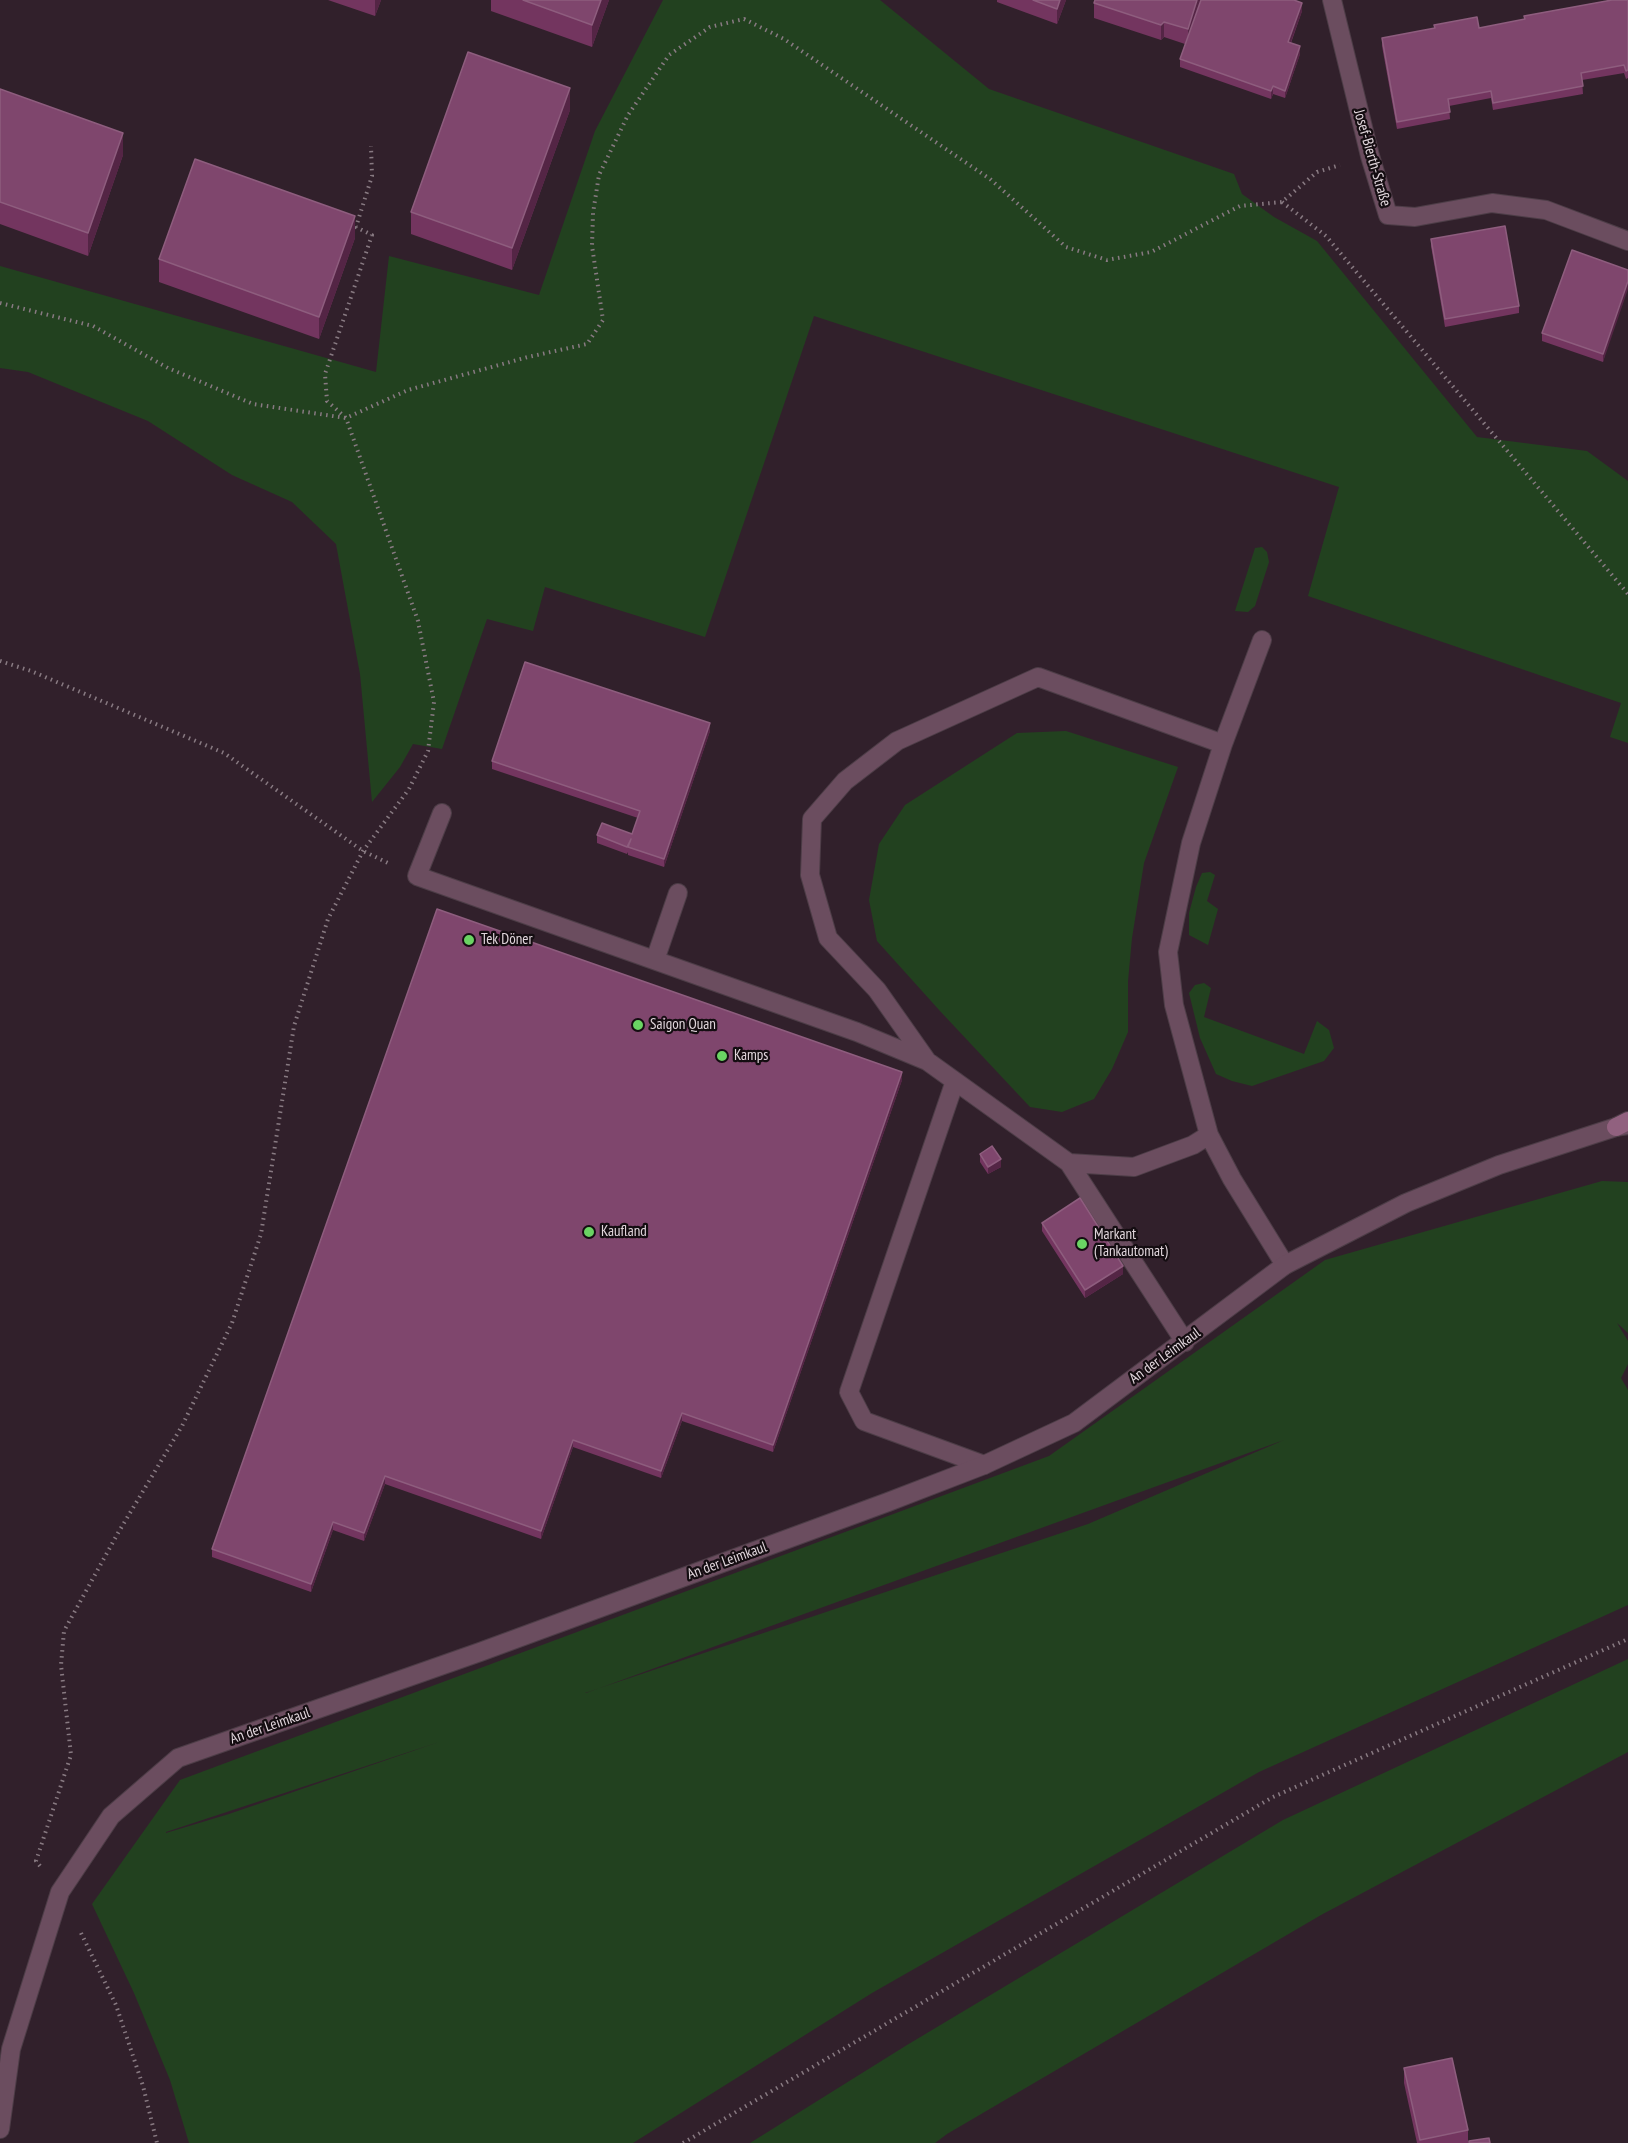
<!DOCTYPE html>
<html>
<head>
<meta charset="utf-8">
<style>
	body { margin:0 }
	canvas { display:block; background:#31202b }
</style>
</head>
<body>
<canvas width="1628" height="2143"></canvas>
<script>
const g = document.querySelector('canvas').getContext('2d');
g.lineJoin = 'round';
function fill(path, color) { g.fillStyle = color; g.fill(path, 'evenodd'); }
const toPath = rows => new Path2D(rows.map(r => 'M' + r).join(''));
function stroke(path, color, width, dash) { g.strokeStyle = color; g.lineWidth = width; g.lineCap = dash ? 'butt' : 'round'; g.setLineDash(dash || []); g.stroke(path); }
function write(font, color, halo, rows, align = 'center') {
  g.font = font + ' "PT Sans Narrow",sans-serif'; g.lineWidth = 4.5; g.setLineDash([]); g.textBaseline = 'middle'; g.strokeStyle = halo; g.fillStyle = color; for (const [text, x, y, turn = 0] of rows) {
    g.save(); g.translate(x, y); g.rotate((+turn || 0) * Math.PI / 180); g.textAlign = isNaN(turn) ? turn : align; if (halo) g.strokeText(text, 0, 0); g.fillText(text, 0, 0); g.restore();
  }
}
fill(toPath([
	[663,0,880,0,989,89,1234,174,1242,194,1274,217,1317,241,1477,437,1587,451,1628,481,1628,743,1610,737,1621,703,1308,596,1339,487,814,316,705,637,545,587,533,631,487,619,442,749,413,744,400,767,372,802,360,674,336,544,292,502,232,475,148,421,28,372,0,368,0,266,376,372,389,256,539,295,595,131],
	[1262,547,1267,552,1269,562,1255,606,1248,612,1235,611,1255,548],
	[1066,731,1178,767,1144,863,1132,938,1128,981,1128,1032,1112,1069,1094,1099,1062,1112,1030,1107,940,1011,877,941,869,900,879,844,905,805,1017,733],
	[1210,872,1215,875,1207,901,1218,909,1208,945,1189,935,1189,913,1196,887,1202,873],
	[1204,983,1211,988,1204,1017,1304,1054,1317,1021,1329,1030,1334,1048,1324,1061,1252,1086,1232,1081,1216,1074,1200,1038,1189,993,1195,985],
	[1602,1181,1628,1182,1628,1333,1617,1323,1628,1341,1628,1364,1621,1378,1628,1390,1628,1605,1259,1772,872,1993,633,2143,189,2143,170,2080,134,1993,92,1904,180,1780,1049,1456,1325,1260],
	[1284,1440,1088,1524,585,1693,586,1693],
	[439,1742,229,1814,166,1833,166,1832],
	[1628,1659,1628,1752,1321,1915,947,2134,935,2143,750,2143,907,2045,1283,1820]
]), '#22411f');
const lane = toPath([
	[1262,640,1223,744,1191,843,1168,952,1174,1005,1209,1135,1232,1179,1285,1265],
	[442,813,417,876,857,1032,927,1061],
	[655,960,678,893],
	[955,1081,849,1392,864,1421,984,1465],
	[1209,1135,1193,1145,1134,1167,1069,1163,927,1061,877,990,828,938,810,875,812,819,845,781,897,741,1038,677,1223,744],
	[1069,1163,1185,1342]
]);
const street = toPath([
	[1332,0,1370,156,1388,215,1415,217,1492,203,1546,210,1628,241],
	[0,2129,11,2049,60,1892,111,1816,178,1758,480,1652,888,1502,984,1465,1074,1423,1285,1265,1406,1203,1499,1165,1616,1127,1628,1125]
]);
const secondary = toPath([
	[1616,1127,1628,1121]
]);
stroke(lane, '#4d3d47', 20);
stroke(street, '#4d3d47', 20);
stroke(secondary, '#4d3d47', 20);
stroke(toPath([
	[1282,202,1326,236,1628,594],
	[0,303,93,326,168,368,253,404,346,418,408,390,528,357,587,344,603,320,592,246,593,213,599,175,628,115,669,55,710,27,744,19,784,39,990,179,1066,247,1107,260,1151,252,1240,206,1282,202,1317,172,1340,165],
	[0,661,31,671,224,753,363,851,388,863],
	[40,1866,36,1861,71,1755,61,1665,64,1631,118,1533,182,1426,232,1323,261,1234,294,1026,328,919,363,851,409,789,428,751,434,702,418,621,346,418,327,401,325,374,372,235,356,227,372,176,371,146],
	[81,1933,116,2005,143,2086,157,2143],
	[683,2143,1273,1797,1628,1639]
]), '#887a82', 4, [1.5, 4.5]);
stroke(lane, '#6b4d5f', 18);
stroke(street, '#6b4d5f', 18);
stroke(secondary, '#91617f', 18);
fill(toPath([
	[328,0,381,0,375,16],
	[491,0,609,0,592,47,491,11],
	[997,0,1066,0,1057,24,997,2],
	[1611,0,1628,0,1628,78,1626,79,1624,73,1582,80,1583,94,1493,110,1491,98,1449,106,1450,119,1397,129,1382,46,1382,38,1479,28,1524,20,1524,16],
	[1094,3,1302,11,1291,43,1300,54,1285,98,1273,94,1271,99,1180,67,1180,59,1185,44,1164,37,1161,40,1094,18],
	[0,89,123,155,88,256,0,224],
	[570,110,512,270,411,234,411,212],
	[355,238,319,339,159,282,159,259],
	[1431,239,1519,306,1519,313,1445,327,1431,246],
	[1628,270,1603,362,1542,341,1542,333],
	[710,731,664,867,628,855,628,852,627,854,597,843,597,835,632,834,638,818,492,769,492,761],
	[902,1080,773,1452,682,1421,661,1478,573,1447,541,1539,385,1484,364,1541,333,1530,311,1592,212,1557,212,1549],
	[980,1154,1001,1167,988,1174,980,1162],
	[1042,1223,1123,1274,1085,1298,1042,1231],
	[1404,2068,1468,2130,1468,2143,1417,2143,1404,2083]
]), '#73355f');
fill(toPath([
	[375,0,381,0,375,16],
	[601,0,609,0,592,47,592,25],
	[1060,0,1066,0,1057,24,1057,9],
	[1197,0,1202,0,1188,45,1188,29],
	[1302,3,1302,11,1288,50,1288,42],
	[1164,22,1164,37,1161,40,1161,25],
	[1300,46,1300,54,1285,98,1285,91],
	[1273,86,1273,94,1271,99,1271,91],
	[570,88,570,110,512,270,512,248],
	[123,133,123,155,88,256,88,233],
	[355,216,355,238,319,339,319,317],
	[1628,281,1628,289,1603,362,1603,354],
	[710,723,710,731,664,867,664,859],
	[902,1072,902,1080,773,1452,773,1445],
	[1001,1159,1001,1167,988,1174,988,1167],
	[1123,1266,1123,1274,1085,1298,1085,1290],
	[682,1413,682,1421,661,1478,661,1471],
	[573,1440,573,1447,541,1539,541,1531],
	[385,1476,385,1484,364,1541,364,1533],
	[333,1522,333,1530,311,1592,311,1584]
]), '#542545');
const building = toPath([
	[523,0,601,0,592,25,523,0],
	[1033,0,1060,0,1057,9,1033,0],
	[1095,0,1197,0,1188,29,1164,22,1161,25,1094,3,1095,0],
	[1201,0,1294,0,1302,3,1288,42,1300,46,1285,91,1273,86,1271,91,1180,59,1201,0],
	[1612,0,1628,0,1628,70,1626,71,1624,65,1581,73,1583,86,1493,103,1491,91,1448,99,1450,112,1397,122,1382,38,1435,28,1434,25,1477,17,1479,28,1525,19,1524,16,1612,0],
	[468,52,570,88,512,248,411,212,468,52],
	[0,89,123,133,88,233,0,202,0,89],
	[195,159,355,216,319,317,159,259,195,159],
	[1505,226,1519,306,1445,319,1431,239,1505,226],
	[1572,250,1628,270,1628,281,1603,354,1542,333,1572,250],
	[525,662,710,723,664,859,628,847,631,839,627,847,597,835,602,823,632,834,640,811,492,761,525,662],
	[437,909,902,1072,773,1445,682,1413,661,1471,573,1440,541,1531,385,1476,364,1533,333,1522,311,1584,212,1549,437,909],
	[992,1146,1001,1159,988,1167,980,1154,992,1146],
	[1080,1198,1123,1266,1085,1290,1042,1223,1080,1198],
	[1452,2058,1468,2130,1420,2140,1404,2068,1452,2058],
	[1489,2138,1490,2143,1469,2143,1469,2141,1489,2138]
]);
fill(building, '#7f466d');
stroke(building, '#8e5d7e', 1.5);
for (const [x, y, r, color] of [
	[469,940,6,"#6ad363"],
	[638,1025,6,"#6ad363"],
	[722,1056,6,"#6ad363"],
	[589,1232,6,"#6ad363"],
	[1082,1244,6,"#6ad363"]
]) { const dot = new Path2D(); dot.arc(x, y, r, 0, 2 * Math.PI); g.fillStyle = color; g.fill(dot); stroke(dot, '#140d11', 2); }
write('15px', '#e1d6dc', '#140d11', [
	["Josef-Bierth-Straße",1372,158,74],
	["An der Leimkaul",1165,1356,-36],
	["An der Leimkaul",727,1561,-20],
	["An der Leimkaul",270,1726,-19]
]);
write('15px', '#e1d6dc', '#140d11', [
	["Tek Döner",481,940],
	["Saigon Quan",650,1025],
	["Kamps",734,1056],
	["Kaufland",601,1232],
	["Markant",1094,1235],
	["(Tankautomat)",1094,1252]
], 'left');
</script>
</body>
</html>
